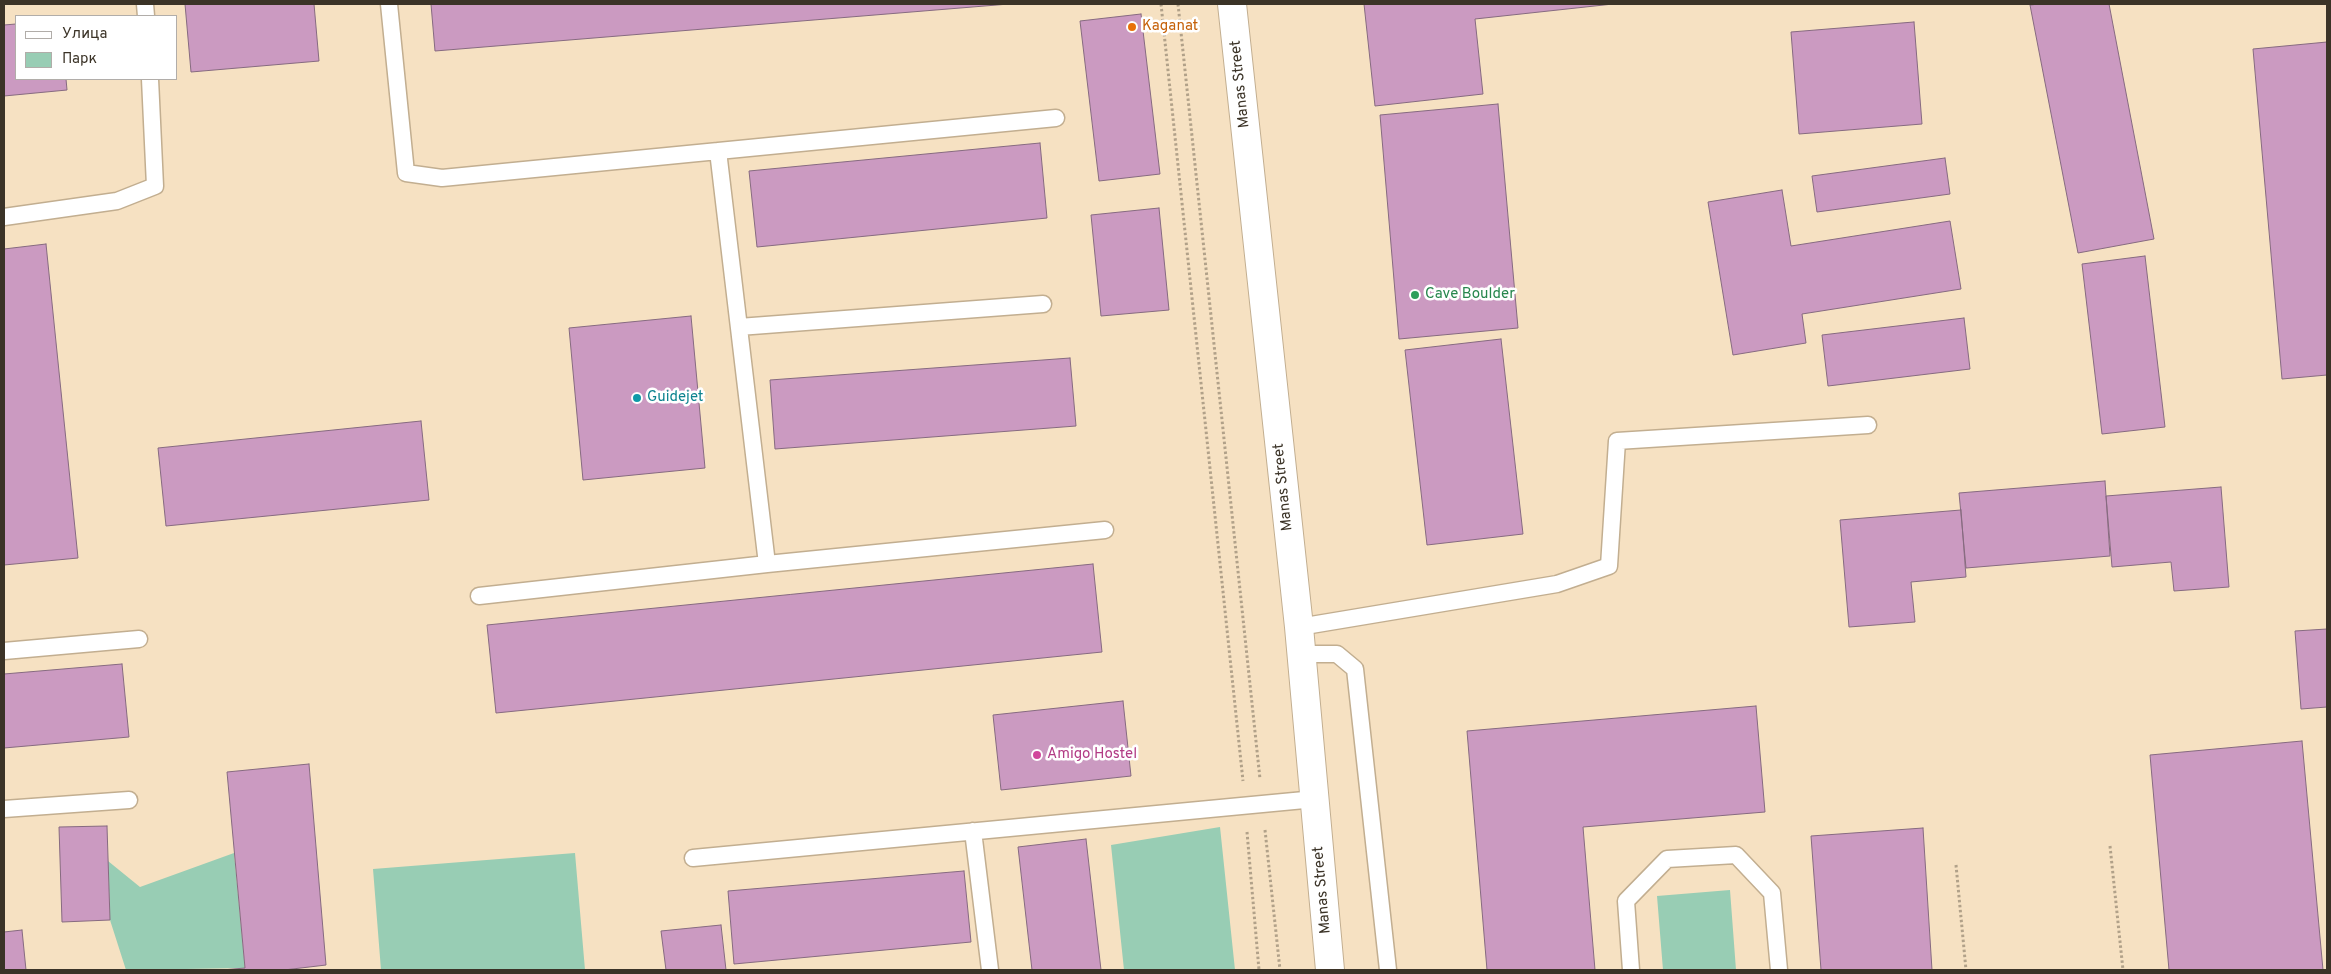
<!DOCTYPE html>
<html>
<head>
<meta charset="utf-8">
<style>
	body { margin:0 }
	#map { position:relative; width:2331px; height:974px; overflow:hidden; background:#f6e1c2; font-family:Overpass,sans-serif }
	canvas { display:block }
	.frame { position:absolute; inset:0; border:5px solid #3b3327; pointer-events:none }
	.legend { position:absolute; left:15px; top:15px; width:162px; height:65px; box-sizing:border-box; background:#fff; border:1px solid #b1ada9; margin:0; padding:6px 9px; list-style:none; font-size:15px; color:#3b3327 }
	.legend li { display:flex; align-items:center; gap:10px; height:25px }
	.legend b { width:25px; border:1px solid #b1ada9 }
</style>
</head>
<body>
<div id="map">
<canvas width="2331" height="974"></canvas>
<div class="frame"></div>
<ul class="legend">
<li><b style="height:6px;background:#fff"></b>Улица</li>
<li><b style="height:14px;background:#98cdb4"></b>Парк</li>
</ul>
</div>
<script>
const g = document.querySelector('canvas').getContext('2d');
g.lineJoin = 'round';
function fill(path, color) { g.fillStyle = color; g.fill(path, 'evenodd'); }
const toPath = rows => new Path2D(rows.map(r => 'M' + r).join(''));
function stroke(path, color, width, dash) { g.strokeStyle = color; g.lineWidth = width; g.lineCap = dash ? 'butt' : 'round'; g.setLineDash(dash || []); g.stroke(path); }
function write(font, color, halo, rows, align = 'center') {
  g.font = font + ' Overpass,sans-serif'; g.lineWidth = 5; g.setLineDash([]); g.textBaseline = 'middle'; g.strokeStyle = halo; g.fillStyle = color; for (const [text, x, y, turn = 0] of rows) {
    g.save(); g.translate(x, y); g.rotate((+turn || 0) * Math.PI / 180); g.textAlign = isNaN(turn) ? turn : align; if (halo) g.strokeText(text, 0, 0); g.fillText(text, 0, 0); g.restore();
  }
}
fill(toPath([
	[1220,827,1235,970,1124,970,1111,845],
	[234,853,245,968,126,970,110,920,108,861,140,887],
	[575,853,585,970,381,970,373,869],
	[1730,890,1736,970,1663,970,1657,896]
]), '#98cdb4');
const building = toPath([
	[185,4,314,4,319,61,191,72,185,4],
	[431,4,1009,4,435,51,431,4],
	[1364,4,1613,4,1475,19,1483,94,1375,106,1364,4],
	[2039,4,2109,4,2154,239,2078,253,2030,5,2039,4],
	[1141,14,1160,174,1099,181,1080,21,1141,14],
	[1914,22,1922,124,1799,134,1791,32,1914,22],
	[16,24,16,79,66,79,67,90,4,96,4,25,16,24],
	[2327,42,2327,375,2282,379,2253,49,2327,42],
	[1498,104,1518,328,1399,339,1380,115,1498,104],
	[1040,143,1047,218,757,247,749,171,1040,143],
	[1945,158,1950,194,1817,212,1812,176,1945,158],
	[1782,190,1791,246,1950,221,1961,289,1802,314,1806,343,1733,355,1708,202,1782,190],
	[1159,208,1169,310,1101,316,1091,215,1159,208],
	[46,244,78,558,4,565,4,249,46,244],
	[2145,256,2165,427,2102,434,2082,264,2145,256],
	[691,316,705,468,583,480,569,328,691,316],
	[1964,318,1970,369,1828,386,1822,335,1964,318],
	[1501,339,1523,534,1427,545,1405,350,1501,339],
	[1070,358,1076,426,775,449,770,380,1070,358],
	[421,421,429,500,166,526,158,448,421,421],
	[2105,481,2110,556,1966,568,1959,493,2105,481],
	[2221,487,2229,587,2174,591,2171,562,2112,567,2106,496,2221,487],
	[1961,510,1966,577,1911,582,1915,622,1849,627,1840,520,1961,510],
	[1093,564,1102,652,496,713,487,625,1093,564],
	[2327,629,2327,707,2301,709,2295,631,2327,629],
	[122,664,129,737,4,748,4,674,122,664],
	[1123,701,1131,776,1001,790,993,715,1123,701],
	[1756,706,1765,812,1583,827,1595,970,1487,970,1467,731,1756,706],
	[2302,741,2323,970,2169,970,2150,755,2302,741],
	[309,764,326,965,284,970,222,970,245,968,227,772,309,764],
	[107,826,110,920,62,922,59,827,107,826],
	[1923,828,1932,970,1821,970,1811,836,1923,828],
	[1086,839,1101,970,1032,970,1018,847,1086,839],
	[964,871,971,942,734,964,728,891,964,871],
	[721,925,726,970,666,970,661,931,721,925],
	[22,930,26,970,4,970,4,932,22,930]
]);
fill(building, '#cb9ac1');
stroke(building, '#866a80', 1);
const service = toPath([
	[145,4,146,16],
	[389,4,406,173,442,178,1056,118],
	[718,151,767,564,1105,530],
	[4,217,117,201,155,186,150,79],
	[739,327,1043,304],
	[479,596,767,564],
	[1299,627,1557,584,1609,566,1617,441,1868,425],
	[4,651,139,639],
	[1301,654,1337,654,1355,669,1388,970],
	[4,809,129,800],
	[973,831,990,970],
	[693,858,1315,799],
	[1631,970,1626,901,1667,859,1736,855,1772,893,1779,970]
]);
const tertiary = toPath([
	[1232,4,1299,627,1330,970]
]);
stroke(service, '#c2ae90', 19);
stroke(tertiary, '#c2ae90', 30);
stroke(toPath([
	[1161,4,1243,781],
	[1178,4,1260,779],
	[1265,830,1280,970],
	[1247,832,1259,970],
	[2110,846,2123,970],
	[1956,865,1966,970]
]), '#b1a189', 3, [2.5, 2.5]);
stroke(service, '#fff', 16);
stroke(tertiary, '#fff', 28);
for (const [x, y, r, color] of [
	[1132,27,5,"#e8710a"],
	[1415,295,5,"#2e9e5b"],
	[637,398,5,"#0f9aa8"],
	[1037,755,5,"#d1479c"]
]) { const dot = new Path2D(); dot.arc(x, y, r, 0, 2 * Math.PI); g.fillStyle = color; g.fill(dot); stroke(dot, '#fff', 2); }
write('15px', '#c56008', '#fff', [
	["Kaganat",1142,27]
], 'left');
write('15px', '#3b3327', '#fff', [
	["Manas Street",1241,84,-96],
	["Manas Street",1284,487,-96],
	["Manas Street",1323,890,-95]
]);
write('15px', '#27864d', '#fff', [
	["Cave Boulder",1425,295]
], 'left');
write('15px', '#0d838f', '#fff', [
	["Guidejet",647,398]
], 'left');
write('15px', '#b23c85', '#fff', [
	["Amigo Hostel",1047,755]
], 'left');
</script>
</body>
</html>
